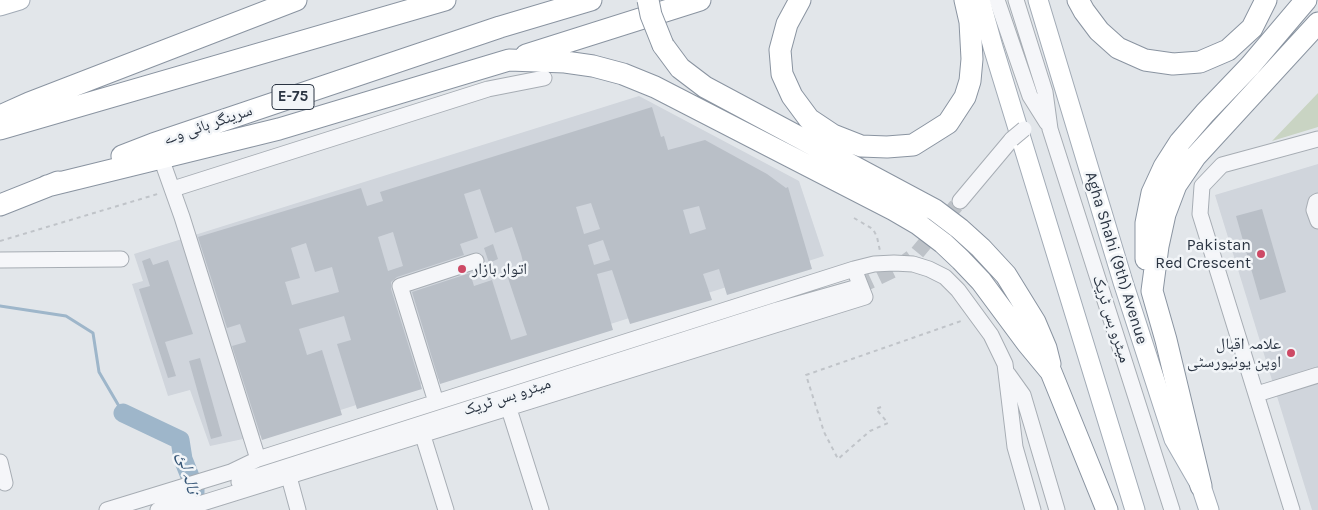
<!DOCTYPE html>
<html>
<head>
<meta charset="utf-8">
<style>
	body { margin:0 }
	canvas { display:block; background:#e2e6ea }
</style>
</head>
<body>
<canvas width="1318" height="510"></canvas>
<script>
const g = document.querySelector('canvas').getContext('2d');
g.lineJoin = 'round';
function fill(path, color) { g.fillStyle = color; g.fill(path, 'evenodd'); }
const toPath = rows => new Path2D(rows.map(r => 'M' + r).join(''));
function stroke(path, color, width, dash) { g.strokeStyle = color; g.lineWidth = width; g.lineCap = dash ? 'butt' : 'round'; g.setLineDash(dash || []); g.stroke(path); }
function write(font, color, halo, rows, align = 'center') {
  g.font = font + ' Karla,"Noto Naskh Arabic",sans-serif'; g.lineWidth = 5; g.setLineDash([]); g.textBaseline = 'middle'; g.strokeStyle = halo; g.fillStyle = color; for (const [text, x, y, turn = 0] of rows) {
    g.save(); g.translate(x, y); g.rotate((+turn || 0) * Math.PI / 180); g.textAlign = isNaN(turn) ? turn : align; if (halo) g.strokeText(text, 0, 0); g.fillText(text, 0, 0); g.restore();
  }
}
fill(toPath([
	[639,96,799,181,824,256,262,435,210,446,190,390,168,396,132,284,143,281,134,254],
	[1318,164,1318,510,1312,510,1215,195]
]), '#d0d5dc');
fill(toPath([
	[1318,93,1318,127,1272,141]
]), '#c9d4c3');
stroke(toPath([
	[0,306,66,316,93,333,99,372,123,413]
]), '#9eb6ca', 3);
stroke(toPath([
	[123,413,180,440,183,459,195,489,195,510]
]), '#9eb6ca', 19);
fill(toPath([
	[652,107,661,137,664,136,668,150,705,140,767,174,786,188,788,187,812,269,727,295,719,269,703,274,712,300,630,324,612,270,597,274,613,330,440,384,412,292,470,273,474,286,492,280,511,340,527,335,507,275,525,270,521,254,512,227,495,233,480,189,464,194,478,238,460,244,464,255,397,277,391,282,391,289,422,389,357,409,337,344,351,340,344,316,299,329,307,355,322,350,342,415,262,440,232,346,246,342,240,324,227,328,198,237,361,188,367,206,383,201,380,192],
	[591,203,600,229,584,234,576,207],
	[699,206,706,229,690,234,683,210],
	[393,232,403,266,388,271,378,237],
	[603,240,610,260,594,265,588,245],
	[306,243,315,272,332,267,339,292,292,305,285,282,300,278,291,248],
	[1262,209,1286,292,1260,300,1236,216],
	[493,244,498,259,489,263,484,248],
	[150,258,153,265,168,260,193,334,165,342,176,376,168,378,139,289,150,286,142,261],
	[200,358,222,436,211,439,189,361]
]), '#b9bfc7');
stroke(toPath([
	[858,287,894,270,917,253,960,201]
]), '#bdc2c8', 15, [15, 8]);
const minor = toPath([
	[997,0,1030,96,1047,123],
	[1016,0,1045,92,1050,129,1172,510],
	[161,158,182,217,258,459],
	[173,189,488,89,544,78],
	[960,201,1012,139],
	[1318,201,1316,202,1314,210,1318,221],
	[0,260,121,259],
	[1008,374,1023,395,1057,510],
	[1257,394,1318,375],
	[436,402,400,286,476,261],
	[509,409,541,510],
	[423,436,446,510],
	[0,462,5,483],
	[289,477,298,510],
	[239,482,777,310,858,287],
	[107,510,231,472,258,459,854,269,874,264,894,263,913,264,929,269,945,277,958,290,991,335,1005,364,1015,447,1033,510],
	[158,510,189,499],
	[180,510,865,297,854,269],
	[1292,510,1200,214,1202,186,1222,165,1318,139]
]);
const major = toPath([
	[980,0,993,47,1135,510],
	[1038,0,1123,282,1174,439,1201,486,1209,510],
	[0,6,20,0]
]);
const highway = toPath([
	[800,0,787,24,780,50,782,74,792,96,809,119,833,135,861,146,887,147,913,145,929,135,948,123,965,97,970,81,972,59,970,22,965,0],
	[1078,0,1084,11,1099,31,1118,48,1145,60,1173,64,1200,62,1228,50,1252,28,1266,0],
	[663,45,680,68,705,87,935,210,960,229,981,248,1006,275,1035,322,1046,348,1050,364],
	[526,55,700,0],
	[0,116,29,103,296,0],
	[0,129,445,0],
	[122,156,153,144,500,27,591,0],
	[47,186,279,129,509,60,565,62,593,66,623,74,655,87,894,210,918,224,943,243,961,260,981,281,1027,343,1051,372,1107,510],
	[0,205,58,182],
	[1146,259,1146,223,1152,193,1164,167,1180,142,1205,113,1250,66,1306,0],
	[1201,486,1166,340,1152,291,1158,246,1165,214,1176,185,1195,157,1318,23]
]);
stroke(minor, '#a7adb4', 17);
stroke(major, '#a2abb6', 21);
stroke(highway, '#8a94a1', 23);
stroke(toPath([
	[854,218,873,229,877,237,880,251],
	[0,241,161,193],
	[881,407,876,409,888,423,870,431,838,459,824,432,806,375,964,320]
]), '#c0c4c9', 2, [4, 4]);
stroke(minor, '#f5f6f9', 15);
stroke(major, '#fff', 19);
stroke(highway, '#fff', 21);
const minorBridge = toPath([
	[1012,139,1024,129]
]);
const highwayBridge = toPath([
	[648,0,651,15,663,45]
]);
stroke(minorBridge, '#a7adb4', 17, []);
stroke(highwayBridge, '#8a94a1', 23, []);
stroke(minorBridge, '#f5f6f9', 15);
stroke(highwayBridge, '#fff', 21);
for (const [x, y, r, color] of [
	[1261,254,5,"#cd4965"],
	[462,269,5,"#cd4965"],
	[1291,353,5,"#cd4965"]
]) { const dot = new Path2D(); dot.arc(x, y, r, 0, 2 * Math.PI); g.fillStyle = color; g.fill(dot); stroke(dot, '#f2f5f8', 2); }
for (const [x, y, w] of [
	[293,97,42]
]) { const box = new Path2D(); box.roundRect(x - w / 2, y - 12.5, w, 25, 4); g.fillStyle = '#f2f5f8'; g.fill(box); stroke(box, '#2a3442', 1); }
write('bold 15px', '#2a3442', null, [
	["E-75",293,97]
]);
write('16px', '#2a3442', '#f2f5f8', [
	["سرینگر ہائی وے",208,125,-19],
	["Agha Shahi (9th) Avenue",1116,258,73],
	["میٹرو بس ٹریک",1111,319,72],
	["میٹرو بس ٹریک",507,397,-18]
]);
write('16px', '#2a3442', '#f2f5f8', [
	["Pakistan",1251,245],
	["Red Crescent",1251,263],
	["اتوار بازار",472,269,"left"],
	["علامہ اقبال",1281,344],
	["اوپن یونیورسٹی",1281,362]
], 'right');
write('italic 18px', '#355576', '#f2f5f8', [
	["نالہ لئ",188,473,76]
]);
</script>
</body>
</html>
